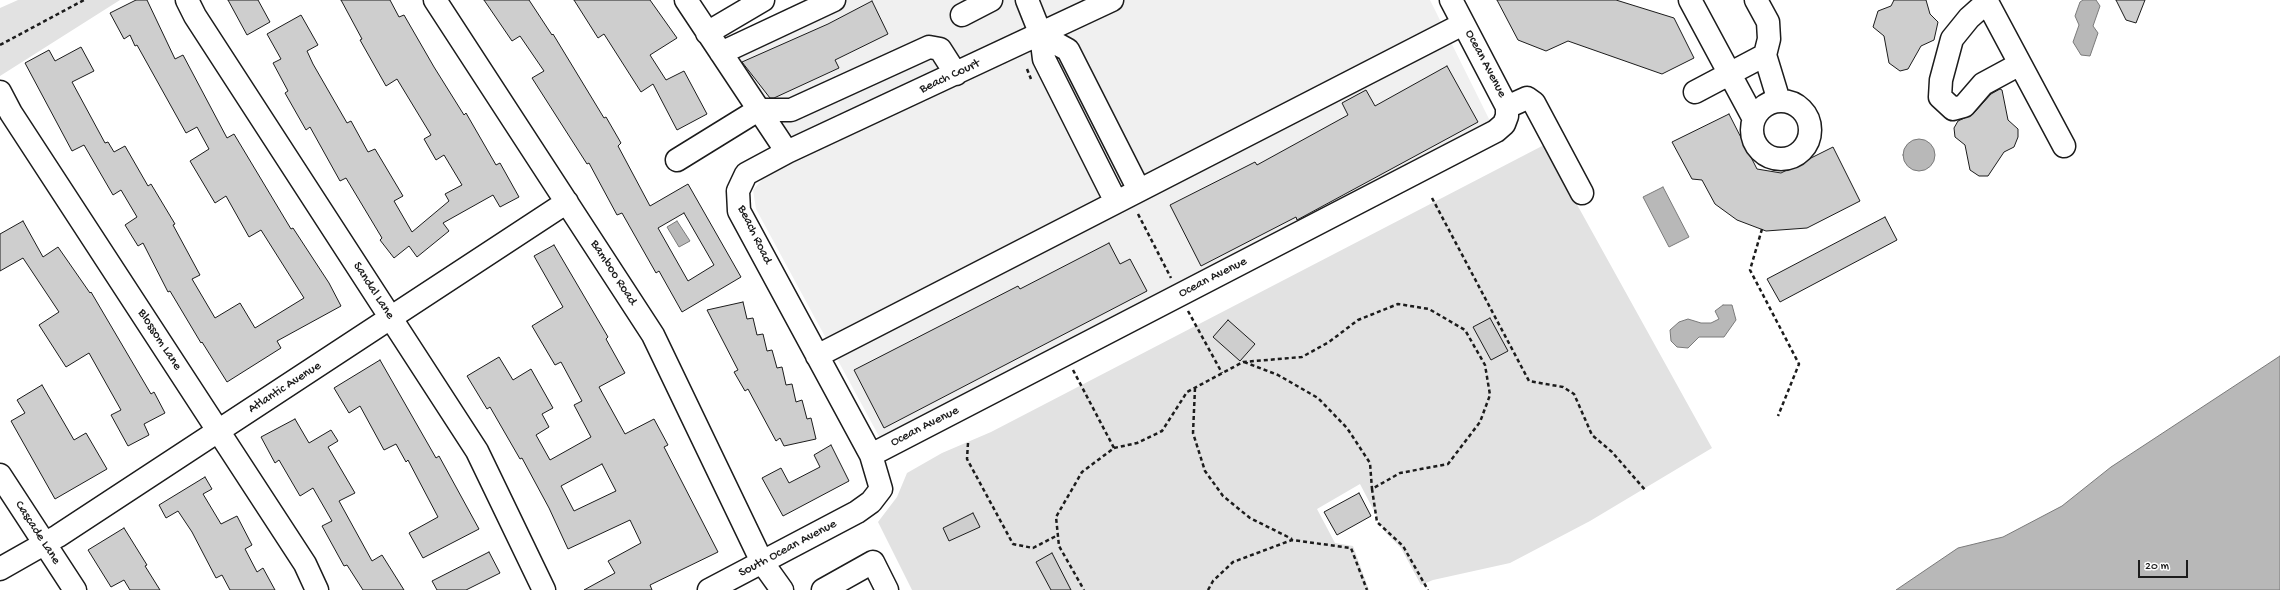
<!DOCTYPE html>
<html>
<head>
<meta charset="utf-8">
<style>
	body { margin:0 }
	#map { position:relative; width:2280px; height:590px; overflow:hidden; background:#fff; font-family:"Gochi Hand",sans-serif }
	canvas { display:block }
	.scale { position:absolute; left:2138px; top:560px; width:50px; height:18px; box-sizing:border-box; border:2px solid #1c1c1c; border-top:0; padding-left:5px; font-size:12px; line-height:14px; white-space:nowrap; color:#1c1c1c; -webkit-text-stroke:3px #fff; paint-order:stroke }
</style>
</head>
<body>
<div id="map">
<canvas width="2280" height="590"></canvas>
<div class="scale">20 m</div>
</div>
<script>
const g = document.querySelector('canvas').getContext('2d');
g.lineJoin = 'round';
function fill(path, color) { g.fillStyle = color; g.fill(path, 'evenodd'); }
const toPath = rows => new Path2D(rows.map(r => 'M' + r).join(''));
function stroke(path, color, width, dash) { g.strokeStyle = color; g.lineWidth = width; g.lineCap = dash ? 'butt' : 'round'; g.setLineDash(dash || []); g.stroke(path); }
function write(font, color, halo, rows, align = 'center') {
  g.font = font + ' "Gochi Hand",sans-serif'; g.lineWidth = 3; g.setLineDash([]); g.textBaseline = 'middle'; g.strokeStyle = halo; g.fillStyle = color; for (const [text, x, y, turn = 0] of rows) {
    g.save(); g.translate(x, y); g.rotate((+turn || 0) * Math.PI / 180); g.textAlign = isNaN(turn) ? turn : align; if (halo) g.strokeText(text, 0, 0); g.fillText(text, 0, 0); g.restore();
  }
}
fill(toPath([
	[846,0,1430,0,1491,123,881,440,756,209,753,190,768,173,806,153,729,56]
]), '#f0f0f0');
fill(toPath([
	[18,0,120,0,0,76,0,8],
	[1544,145,1712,448,1590,521,1510,563,1433,580,1421,585,1401,548,1385,532,1360,484,1317,509,1335,543,1353,546,1369,590,912,590,878,522,897,497,907,473,942,453,991,432]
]), '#e2e2e2');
const water = toPath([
	[2083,0,2096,0,2100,6,2093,26,2098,33,2090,56,2081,55,2073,42,2079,25,2075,16,2080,2,2083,0],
	'1903 155a16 16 0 1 1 32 0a16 16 0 1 1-32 0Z',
	[1663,187,1689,237,1669,247,1643,197,1663,187],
	[677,221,690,241,679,247,667,227,677,221],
	[1723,305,1732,305,1736,320,1724,337,1699,337,1688,348,1677,347,1671,341,1670,330,1679,322,1688,319,1701,323,1711,323,1719,319,1715,311,1723,305],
	[2280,356,2280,590,1896,590,1958,548,2003,537,2062,506,2111,467,2280,356]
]);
fill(water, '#b8b8b8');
stroke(water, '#7a7a7a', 1);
const building = toPath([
	[136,0,147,0,175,59,183,55,227,138,234,134,291,229,293,228,329,283,341,306,277,341,281,348,227,382,202,342,201,343,170,291,168,292,143,243,138,246,125,225,137,217,121,190,113,195,84,145,72,151,25,63,49,50,55,61,81,47,94,71,72,82,105,143,108,142,114,152,125,146,148,186,151,184,175,224,173,225,200,275,192,279,215,318,240,303,255,328,304,298,261,230,249,237,226,196,215,203,190,161,209,149,197,127,186,133,137,45,135,46,130,35,124,39,110,13,136,0],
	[228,0,258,0,270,22,247,35,228,0],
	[341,0,390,0,399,17,404,15,434,67,464,115,466,113,496,165,500,163,519,197,500,207,493,195,443,223,449,231,417,257,409,246,394,258,380,240,382,238,346,178,340,181,310,127,306,130,285,93,288,91,273,63,281,59,267,34,301,15,318,45,307,51,313,64,347,123,351,121,368,152,375,149,403,196,394,201,412,232,449,201,445,194,462,185,444,155,436,160,424,139,431,135,397,79,386,86,360,40,362,39,341,0],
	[484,0,529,0,552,35,553,34,604,118,606,117,621,143,618,146,650,206,688,184,741,277,682,312,659,271,656,273,622,213,617,215,589,163,587,164,532,78,544,71,520,36,512,41,484,0],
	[684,213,714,265,688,281,658,228,684,213],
	[574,0,650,0,677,38,650,55,666,80,684,71,707,114,677,130,653,84,641,92,604,34,598,38,574,0],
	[1497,0,1616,0,1674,18,1694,58,1662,74,1568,41,1546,51,1518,40,1497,0],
	[1894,0,1926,0,1930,14,1938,22,1934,40,1921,46,1908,69,1900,71,1889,63,1884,36,1873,27,1878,11,1891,6,1894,0],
	[2116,0,2145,0,2136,23,2126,20,2116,0],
	[872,1,888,34,835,60,839,68,774,98,770,98,742,62,828,24,872,1],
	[1447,66,1478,122,1297,220,1296,217,1201,266,1170,205,1255,162,1257,165,1348,115,1342,103,1366,90,1375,106,1447,66],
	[2000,89,2002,90,2008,120,2018,129,2018,137,2014,147,2004,152,1988,176,1979,176,1970,170,1965,145,1955,137,1954,128,1958,121,1973,114,1991,94,2000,89],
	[1729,114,1757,169,1781,173,1833,147,1860,201,1807,228,1766,231,1737,220,1715,204,1702,180,1692,179,1672,142,1729,114],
	[1885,217,1897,240,1780,302,1767,279,1885,217],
	[23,221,43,257,58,247,90,293,91,292,151,394,154,392,165,413,144,424,149,435,128,446,111,415,121,410,89,353,66,367,39,325,59,312,23,258,0,271,0,234,23,221],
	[1109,243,1120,264,1130,259,1147,291,884,428,854,370,1018,286,1020,289,1109,243],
	[554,245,608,337,606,339,625,373,599,387,625,434,654,419,668,445,664,447,718,552,650,585,652,590,584,590,615,573,608,561,641,543,630,520,568,549,549,508,522,458,520,459,490,407,487,409,467,376,499,357,513,380,531,369,553,408,542,414,549,427,536,435,550,460,591,437,574,405,582,401,561,362,555,365,532,326,563,307,534,256,554,245],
	[602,464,616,491,574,511,561,486,602,464],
	[743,302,747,319,753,318,757,335,763,334,767,351,772,350,777,368,782,367,786,385,792,384,796,402,802,400,807,419,811,418,816,439,784,446,780,438,776,441,748,389,745,391,734,372,738,370,707,310,743,302],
	[1490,318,1508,351,1491,360,1473,327,1490,318],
	[1228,320,1255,344,1240,361,1213,337,1228,320],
	[380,360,436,458,439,456,479,529,423,558,409,533,438,517,408,460,406,462,396,444,384,450,360,406,349,413,334,388,380,360],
	[42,385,74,440,86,433,107,469,55,499,11,421,25,413,17,400,42,385],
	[295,419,309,443,331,430,338,441,328,447,355,493,339,501,372,561,382,555,404,590,363,590,347,565,344,566,322,526,332,521,313,488,300,496,279,460,275,463,261,437,295,419],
	[831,445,849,481,783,516,762,478,781,468,789,483,820,467,814,455,831,445],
	[205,477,212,489,203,494,221,524,237,516,252,545,245,549,257,572,263,568,275,590,230,590,222,575,216,578,192,532,178,511,166,518,159,505,205,477],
	[1359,493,1371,516,1337,535,1324,512,1359,493],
	[973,513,980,527,949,541,943,528,973,513],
	[124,528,147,565,145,566,160,590,130,590,124,580,111,587,88,550,124,528],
	[489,552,500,573,466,590,437,590,432,581,489,552],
	[1052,553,1071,590,1051,590,1036,562,1052,553]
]);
fill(building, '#cecece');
stroke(building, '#1c1c1c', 1);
const minor = toPath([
	[187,0,195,16,477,451,544,590],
	[435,0,653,335,762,562,782,590],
	[686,0,787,152],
	[1027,0,1041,35,1044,59,1116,202],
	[1690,0,1754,119],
	[1756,0,1768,22,1769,39,1765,55,1779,101],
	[1986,0,2064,146],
	[1987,2,1969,18,1952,39,1941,80,1940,97,1953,109,1964,106,1983,84,2020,64],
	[962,15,991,0],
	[707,33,763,0],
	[1041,35,1068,50,1139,190],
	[721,53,834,0],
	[0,92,11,113,305,564,317,590],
	[1695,92,1765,55],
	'1752 130a29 29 0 1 1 58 0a29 29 0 1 1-58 0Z',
	[1507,107,1527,98,1534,103,1582,193],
	[677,160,758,110,791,110,929,47,940,49,956,74],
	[817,356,1463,24],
	[871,455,1496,131,1504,124,1507,116,1507,107,1451,0],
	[0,475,75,590],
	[0,569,58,536,567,202],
	[709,590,857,512,871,502,881,489,871,455,739,211,738,191,746,174,787,152,1112,0],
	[823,590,873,562,887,590]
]);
stroke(minor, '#1c1c1c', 25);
stroke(toPath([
	[0,45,84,0],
	[1027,69,1031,79],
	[1432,198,1529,381,1563,387,1574,394,1592,435,1612,452,1646,491],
	[1138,214,1171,278],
	[1762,229,1750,270,1799,364,1778,416],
	[1188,311,1222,373],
	[1244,362,1278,375,1318,398,1347,428,1370,463,1372,489],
	[1073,370,1114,448,1082,472,1056,517,1059,546,1084,590],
	[1195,388,1193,433,1205,471,1223,496,1250,518,1292,539],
	[968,443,967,459,1013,544,1033,548,1058,535],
	[1114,448,1137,443,1162,431,1187,392,1243,362,1302,357,1329,342,1358,320,1398,304,1429,309,1465,330,1485,365,1490,395,1480,422,1448,464,1400,473,1372,489,1377,522,1403,546,1428,590],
	[1208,590,1213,581,1233,562,1292,540,1351,548,1367,590]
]), '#1c1c1c', 2.5, [4, 3]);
stroke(minor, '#fff', 22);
write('13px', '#1c1c1c', '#fff', [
	["Ocean Avenue",1485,64,62],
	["Beach Court",950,77,-25],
	["Beach Road",754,235,64],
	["Bamboo Road",613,273,57],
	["Ocean Avenue",1213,278,-27],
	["Sandal Lane",373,291,57],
	["Blossom Lane",159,340,57],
	["Atlantic Avenue",285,388,-33],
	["Ocean Avenue",925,427,-27],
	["Cascade Lane",37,533,57],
	["South Ocean Avenue",788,549,-28]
]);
</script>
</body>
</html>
